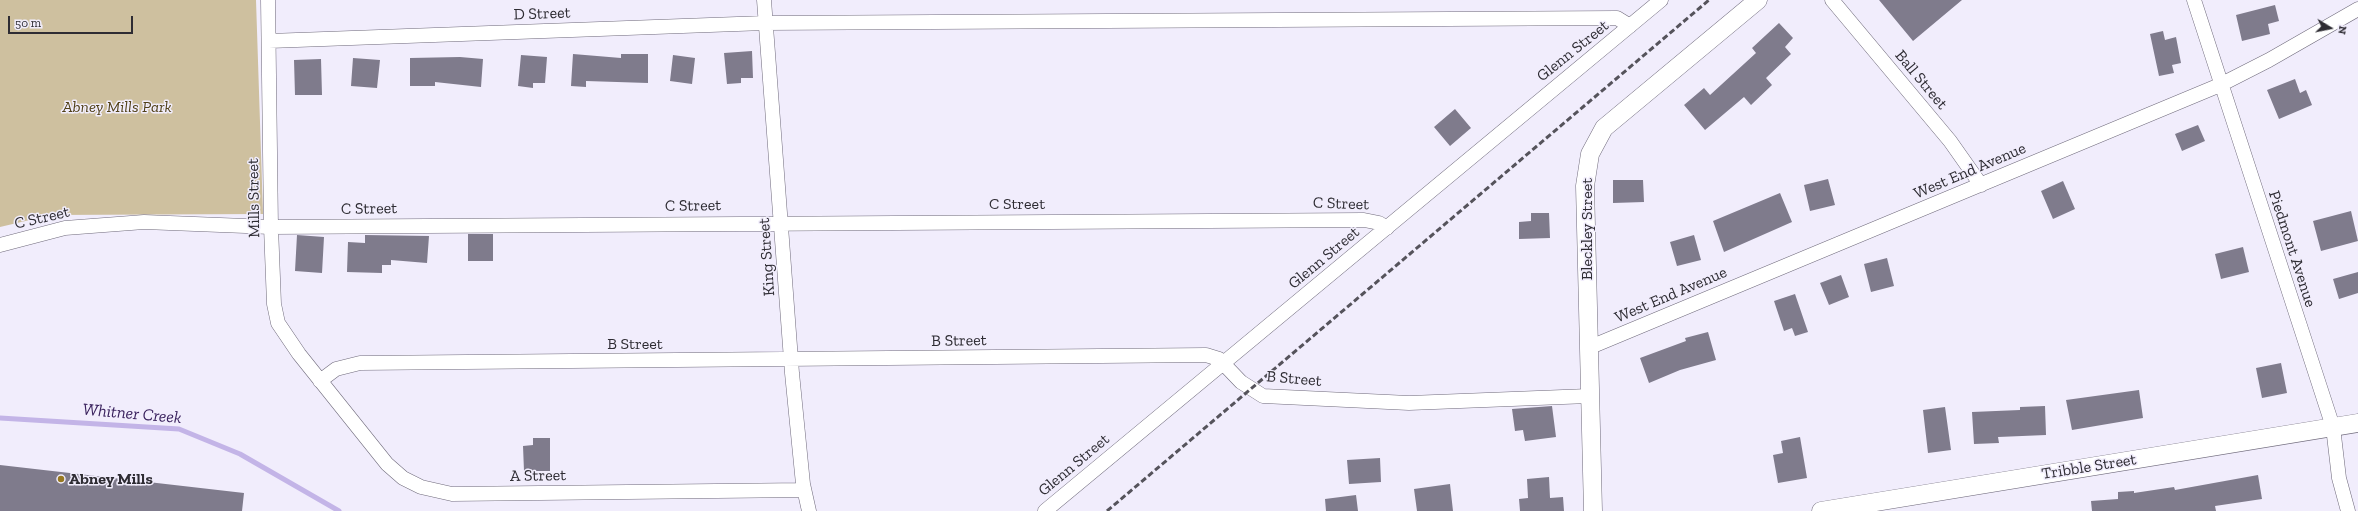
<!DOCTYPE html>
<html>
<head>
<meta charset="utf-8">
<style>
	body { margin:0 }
	#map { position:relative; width:2358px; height:511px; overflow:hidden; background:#f1edfc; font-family:"Zilla Slab",serif }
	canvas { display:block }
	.north { position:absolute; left:2310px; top:8px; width:40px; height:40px; -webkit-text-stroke:3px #f1edfc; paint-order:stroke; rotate:100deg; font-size:11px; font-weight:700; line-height:16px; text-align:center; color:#2e2c33 }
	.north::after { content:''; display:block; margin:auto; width:14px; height:18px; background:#2e2c33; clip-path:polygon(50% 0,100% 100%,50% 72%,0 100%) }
	.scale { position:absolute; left:8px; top:16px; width:125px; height:18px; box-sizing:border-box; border:2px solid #2e2c33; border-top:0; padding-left:5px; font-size:12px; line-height:14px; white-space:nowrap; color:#2e2c33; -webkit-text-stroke:3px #f1edfc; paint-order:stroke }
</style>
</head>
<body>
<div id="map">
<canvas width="2358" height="511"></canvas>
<div class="north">N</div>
<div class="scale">50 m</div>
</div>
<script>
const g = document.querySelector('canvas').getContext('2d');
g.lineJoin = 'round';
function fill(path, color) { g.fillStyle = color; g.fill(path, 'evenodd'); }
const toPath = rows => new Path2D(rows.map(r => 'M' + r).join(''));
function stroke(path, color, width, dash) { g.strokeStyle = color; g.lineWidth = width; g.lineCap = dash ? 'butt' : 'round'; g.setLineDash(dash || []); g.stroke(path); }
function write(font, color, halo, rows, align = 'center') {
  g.font = font + ' "Zilla Slab",serif'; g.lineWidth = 3; g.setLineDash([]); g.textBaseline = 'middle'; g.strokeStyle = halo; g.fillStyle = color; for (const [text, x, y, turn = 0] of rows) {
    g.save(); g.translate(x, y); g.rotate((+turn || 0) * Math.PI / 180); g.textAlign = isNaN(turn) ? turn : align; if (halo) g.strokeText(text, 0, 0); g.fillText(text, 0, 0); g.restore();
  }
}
fill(toPath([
	[0,0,256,0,263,214,51,215,0,227]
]), '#cec09f');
stroke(toPath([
	[0,418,179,429,240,454,339,511]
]), '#c3b4e7', 5);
fill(toPath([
	[1879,0,1962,0,1913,41],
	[2275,5,2279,21,2268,24,2270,34,2242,41,2236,15],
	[1779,23,1793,38,1785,47,1791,54,1766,78,1772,85,1751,105,1744,97,1705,130,1684,105,1704,88,1710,95,1756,53,1752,48],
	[2163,31,2165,40,2176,37,2181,63,2172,65,2174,73,2159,76,2150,34],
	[752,51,753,78,741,78,741,83,727,84,724,53],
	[573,54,621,58,621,54,648,54,648,83,586,81,586,87,571,86],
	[521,55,547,57,545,83,533,83,533,88,518,86],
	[673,55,695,58,692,84,670,81],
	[460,57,483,59,481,87,435,82,435,86,410,86,410,58],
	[353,58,380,60,377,88,351,86],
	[321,59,322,95,295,95,294,60],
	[2295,79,2300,93,2306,90,2312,105,2279,119,2267,90],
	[1455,109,1471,128,1450,146,1434,127],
	[2198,125,2205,141,2182,151,2175,134],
	[1828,179,1835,205,1810,211,1804,185],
	[1613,180,1643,180,1644,202,1613,203],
	[2063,181,2075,209,2053,219,2041,191],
	[1780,193,1792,222,1724,252,1713,221],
	[2351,211,2358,241,2321,251,2313,221],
	[1531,213,1549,213,1550,238,1519,239,1519,222,1531,221],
	[468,234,493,234,493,261,468,261],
	[297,235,324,237,322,273,295,271],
	[365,235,429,236,427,263,391,260,391,265,382,265,382,273,347,272,348,242,365,243],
	[1694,235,1701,260,1677,266,1670,242],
	[2243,247,2249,272,2221,279,2215,254],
	[1887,258,1894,286,1871,292,1864,264],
	[2358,272,2358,293,2339,299,2333,279],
	[1841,275,1849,297,1829,305,1820,283],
	[1795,294,1808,332,1795,336,1792,328,1784,331,1774,301],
	[1708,332,1716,360,1680,370,1649,383,1640,358,1686,341,1685,338],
	[2281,363,2287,393,2262,398,2256,368],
	[2139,390,2143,418,2072,430,2066,400],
	[1552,406,1556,437,1525,441,1523,430,1515,431,1512,409],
	[2045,406,2046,435,1998,437,1999,443,1974,444,1972,412,2020,410,2020,407],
	[1945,407,1951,450,1928,453,1923,410],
	[1800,437,1807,478,1778,483,1773,455,1783,453,1781,441],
	[533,438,550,438,550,471,524,471,523,446,533,445],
	[1380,458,1381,482,1349,484,1347,460],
	[0,465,244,493,242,511,0,511],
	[2258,475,2262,499,2215,506,2216,511,2092,511,2091,501,2118,499,2118,492,2134,491,2134,493,2174,487,2175,490],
	[1549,477,1550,498,1563,497,1564,511,1520,511,1519,499,1528,498,1527,479],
	[1450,484,1453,511,1417,511,1414,489],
	[1356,495,1358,511,1326,511,1325,499]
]), '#7f7b8c');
const minor = toPath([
	[268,0,271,227,274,304,278,323,299,354,387,464,403,478,421,487,452,494,804,490],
	[764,0,792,373,803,484,809,511],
	[1832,0,1950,141,1981,185],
	[2194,0,2333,427,2339,478,2348,511],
	[269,41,765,23,1617,18,1630,26],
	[0,245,65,228,144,222,271,227,1364,220,1379,223,1387,228],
	[1588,348,2220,85,2269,60,2358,9],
	[320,381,336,369,360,363,1206,355,1219,359,1241,382,1263,396,1409,403,1589,396],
	[1045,511,1661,0]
]);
const tertiary = toPath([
	[1593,511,1585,186,1590,154,1604,128,1758,0],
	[1821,511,2358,423]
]);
stroke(minor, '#6f6a7b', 15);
stroke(tertiary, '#6f6a7b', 19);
stroke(minor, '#fff', 14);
stroke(tertiary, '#fff', 18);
stroke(toPath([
	[1107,511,1709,0]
]), '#55535b', 3, [6, 3]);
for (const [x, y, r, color] of [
	[61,479,4,"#987922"]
]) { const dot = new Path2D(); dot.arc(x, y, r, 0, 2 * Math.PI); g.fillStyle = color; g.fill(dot); stroke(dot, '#f1edfc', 1.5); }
write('16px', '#2e2c33', '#f1edfc', [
	["D Street",542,14,-2],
	["Glenn Street",1573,51,-39],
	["Ball Street",1921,80,50],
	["West End Avenue",1970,171,-23],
	["Mills Street",254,198,-91],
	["C Street",1017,204],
	["C Street",1341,204,2],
	["C Street",693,206,-1],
	["C Street",369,209,-1],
	["C Street",42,218,-13],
	["Bleckley Street",1587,229,-90],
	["Piedmont Avenue",2292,249,72],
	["King Street",767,257,-94],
	["Glenn Street",1324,258,-40],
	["West End Avenue",1671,295,-23],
	["B Street",959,341,-1],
	["B Street",635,344],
	["B Street",1294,379,5],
	["Glenn Street",1074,465,-40],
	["Tribble Street",2089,467,-9],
	["A Street",538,476,-1]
]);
write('italic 16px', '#504017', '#f1edfc', [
	["Abney Mills Park",117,107]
]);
write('bold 16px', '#2e2c33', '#f1edfc', [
	["Abney Mills",69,479]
], 'left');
write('italic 17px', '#39215d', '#f1edfc', [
	["Whitner Creek",132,414,5]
]);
</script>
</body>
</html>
